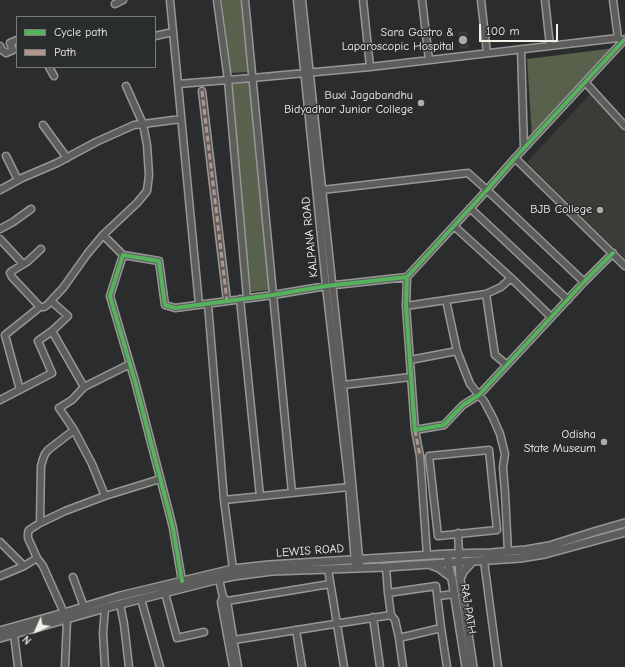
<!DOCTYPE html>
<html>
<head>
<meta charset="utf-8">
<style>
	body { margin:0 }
	#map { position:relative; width:625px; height:667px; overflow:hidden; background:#2b2c2d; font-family:"Comic Neue",sans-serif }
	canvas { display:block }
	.legend { position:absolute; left:16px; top:16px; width:140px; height:52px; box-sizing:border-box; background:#2a2d2e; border:1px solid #7b7b78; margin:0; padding:5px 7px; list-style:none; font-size:12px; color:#f4f1e8 }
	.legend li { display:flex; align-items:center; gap:8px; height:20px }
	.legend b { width:20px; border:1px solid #7b7b78 }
	.north { position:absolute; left:16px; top:611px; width:40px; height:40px; -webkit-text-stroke:3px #2a2d2e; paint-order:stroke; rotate:225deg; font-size:11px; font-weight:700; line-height:16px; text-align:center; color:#f4f1e8 }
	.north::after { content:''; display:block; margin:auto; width:14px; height:18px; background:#f4f1e8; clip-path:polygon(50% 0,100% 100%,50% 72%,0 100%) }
	.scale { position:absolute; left:479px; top:24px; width:79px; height:18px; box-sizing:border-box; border:2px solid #f4f1e8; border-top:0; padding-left:5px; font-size:12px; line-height:14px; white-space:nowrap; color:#f4f1e8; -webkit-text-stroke:3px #2a2d2e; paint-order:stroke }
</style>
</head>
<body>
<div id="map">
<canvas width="625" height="667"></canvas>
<ul class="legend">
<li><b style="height:5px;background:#56b35d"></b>Cycle path</li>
<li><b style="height:5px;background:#b2968c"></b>Path</li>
</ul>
<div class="north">N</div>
<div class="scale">100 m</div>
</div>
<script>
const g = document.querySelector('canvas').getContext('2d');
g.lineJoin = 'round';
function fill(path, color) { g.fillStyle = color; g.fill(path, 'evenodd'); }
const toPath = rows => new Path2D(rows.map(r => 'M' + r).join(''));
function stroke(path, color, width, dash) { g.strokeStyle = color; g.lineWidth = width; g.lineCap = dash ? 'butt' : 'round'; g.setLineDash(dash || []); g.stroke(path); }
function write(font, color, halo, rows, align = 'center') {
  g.font = font + ' "Comic Neue",sans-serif'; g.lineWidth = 3; g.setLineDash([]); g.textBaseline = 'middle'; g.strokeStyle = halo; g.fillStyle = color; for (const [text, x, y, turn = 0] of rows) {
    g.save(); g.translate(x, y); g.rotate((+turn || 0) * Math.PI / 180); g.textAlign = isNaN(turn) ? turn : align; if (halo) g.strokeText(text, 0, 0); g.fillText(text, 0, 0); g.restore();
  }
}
fill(toPath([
	[467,31,469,48,460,49,458,32],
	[592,92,625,128,625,259,527,162]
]), '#3b3b37');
fill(toPath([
	[222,0,242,0,249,72,230,73],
	[615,48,532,137,527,59],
	[250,80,270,290,251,292,230,82]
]), '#57614b');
const minor = toPath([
	[170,0,199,305],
	[217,0,228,80,247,298],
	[245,0,292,493],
	[297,0,326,286,349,487,355,563],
	[302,0,343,385,360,568],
	[363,0,370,67],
	[422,0,429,60],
	[481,0,487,53],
	[545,0,550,46],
	[613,0,618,38,620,39],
	[115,4,123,0],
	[155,36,173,32],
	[0,46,2,50,6,53,13,50,10,43,17,40],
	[521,49,524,148],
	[49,67,54,76],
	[585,82,625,126],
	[178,84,252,78,370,67,618,38],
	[202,91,227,301],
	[43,125,67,158],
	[6,156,18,180],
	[515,158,625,266],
	[0,190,22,178,57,163,96,142,134,125,143,124,126,86],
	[322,190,468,173,487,190,584,282],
	[470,208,568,300],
	[454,226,511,278,551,317],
	[0,229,13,222,31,209],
	[103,235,123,255],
	[0,239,23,264],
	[613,253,584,282,479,395,463,405,444,425,415,430,406,306,407,277,487,190,515,158,625,39],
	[486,294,495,355,506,364],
	[240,299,260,496],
	[446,300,457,351,470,384,484,401,493,418,500,434,505,454,503,467,505,493,508,552],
	[51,301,68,316,52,331],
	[208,304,224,500,233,569],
	[406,306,486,294,501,287,511,278],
	[40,307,12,277,10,273,12,271,27,262,41,249],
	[410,360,457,351],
	[343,385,411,377],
	[20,390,5,335,40,307,44,307,47,305,63,288,88,253,103,235,137,203,147,191,149,175,147,145,143,124,181,119],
	[0,400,52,373,38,341,52,331,84,387],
	[415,430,420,456,427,555],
	[489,450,497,530,438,536,429,456,489,450],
	[105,496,92,464,74,430,59,408,72,400,84,387,130,364],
	[224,500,349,487],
	[40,523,41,466,43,459,45,454,48,450,74,430],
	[458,533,459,554],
	[0,542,24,566],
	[484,561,498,667],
	[386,567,388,593,436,586,441,628,447,667],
	[328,569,344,667],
	[0,576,24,566,37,558],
	[73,577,84,607],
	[219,579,223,597,227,601,238,667],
	[182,581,173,528,168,508,135,381,110,296,123,255,159,261,165,305,175,308,273,295,326,286,407,277],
	[165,593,177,638,204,632],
	[388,593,391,615,395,620,399,638,441,628],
	[438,596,455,594],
	[223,597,221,602,233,667],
	[141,599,160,667],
	[227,601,330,584],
	[120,604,124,624,129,667],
	[64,613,43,566,37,558,28,538,28,533,29,530,40,523,65,511,105,496,160,479],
	[373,617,380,667],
	[296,630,302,667],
	[14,634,18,667],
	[399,638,403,667],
	[234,640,391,615],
	[65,667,67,619],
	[105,667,103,633,105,608]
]);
const major = toPath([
	[459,558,460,579,473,667],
	[448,559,448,563,452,579,466,667],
	[431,565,439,568,452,578],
	[460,579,463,572,473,561],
	[0,631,64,613,120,596,233,569,269,565,449,554,491,553,526,550,549,546,597,531,625,523],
	[0,638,105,608,219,579,234,576,272,571,386,567,520,558,545,554,625,532]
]);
stroke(minor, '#979796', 9);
stroke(major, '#979796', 10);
stroke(minor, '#5d5d5c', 6);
stroke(major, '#5d5d5c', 7);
stroke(toPath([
	[202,91,227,301],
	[415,430,420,456]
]), '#b2968c', 3, [6, 3]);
stroke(toPath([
	[613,253,584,282,479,395,463,405,444,425,415,430,406,306,407,277,487,190,515,158,625,39],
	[182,581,173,528,168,508,135,381,110,296,123,255,159,261,165,305,175,308,273,295,326,286,407,277]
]), '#56b35d', 4);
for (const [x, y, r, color] of [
	[463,40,5,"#aeaca7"],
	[421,103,4,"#aeaca7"],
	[600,210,4,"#aeaca7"],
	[604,442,4,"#aeaca7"]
]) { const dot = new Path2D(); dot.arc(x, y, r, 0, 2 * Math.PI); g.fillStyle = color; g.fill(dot); stroke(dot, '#2a2d2e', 1.5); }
write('12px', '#f4f1e8', '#2a2d2e', [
	["Sara Gastro &",454,33],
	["Laparoscopic Hospital",454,47],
	["Buxi Jagabandhu",413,96],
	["Bidyadhar Junior College",413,110],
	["BJB College",592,210],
	["Odisha",596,435],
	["State Museum",596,449]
], 'right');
write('12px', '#f4f1e8', '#2a2d2e', [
	["KALPANA ROAD",310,237,-96],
	["LEWIS ROAD",310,551,-4],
	["RAJ PATH",468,609,81]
]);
</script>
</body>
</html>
